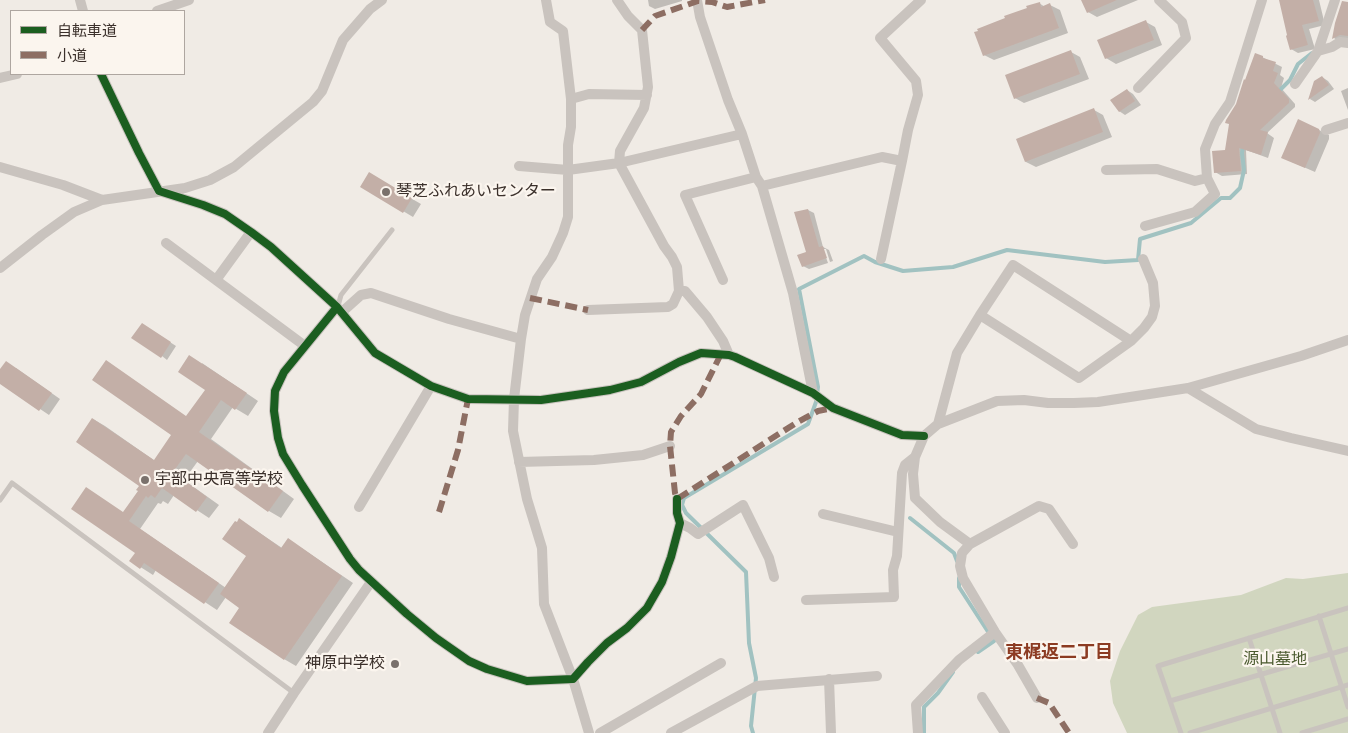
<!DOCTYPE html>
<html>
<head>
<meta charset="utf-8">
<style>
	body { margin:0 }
	#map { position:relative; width:1348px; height:733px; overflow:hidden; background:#f0ebe5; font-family:"Sofia Sans Condensed","Noto Sans JP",sans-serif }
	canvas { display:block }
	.legend { position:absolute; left:10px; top:10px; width:175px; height:65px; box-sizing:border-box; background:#fbf5ee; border:1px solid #aea6a0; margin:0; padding:6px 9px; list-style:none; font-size:15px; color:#3b302b }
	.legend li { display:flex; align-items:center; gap:10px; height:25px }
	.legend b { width:25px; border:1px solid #aea6a0 }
</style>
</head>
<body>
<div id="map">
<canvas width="1348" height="733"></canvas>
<ul class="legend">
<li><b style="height:6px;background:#1b5e20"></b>自転車道</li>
<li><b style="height:6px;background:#8d6e63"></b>小道</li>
</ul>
</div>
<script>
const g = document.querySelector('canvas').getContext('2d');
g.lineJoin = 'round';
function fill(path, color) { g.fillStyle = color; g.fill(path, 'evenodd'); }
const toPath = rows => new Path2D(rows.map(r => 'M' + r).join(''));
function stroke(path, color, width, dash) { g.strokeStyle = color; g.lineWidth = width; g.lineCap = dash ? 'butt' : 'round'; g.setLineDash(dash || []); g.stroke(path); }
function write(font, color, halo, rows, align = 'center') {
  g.font = font + ' "Sofia Sans Condensed","Noto Sans JP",sans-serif'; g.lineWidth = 4.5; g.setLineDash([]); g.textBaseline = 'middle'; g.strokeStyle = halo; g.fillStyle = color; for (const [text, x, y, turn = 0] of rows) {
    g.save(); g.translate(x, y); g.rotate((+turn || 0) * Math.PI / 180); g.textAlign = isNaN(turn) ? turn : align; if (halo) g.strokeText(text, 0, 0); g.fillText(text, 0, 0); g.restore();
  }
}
fill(toPath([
	[1348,573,1348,733,1127,733,1113,703,1110,681,1120,651,1138,615,1152,607,1241,595,1286,578,1303,579]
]), '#d1d6bf');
fill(toPath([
	[648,0,682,0,682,1,655,9,649,6],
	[1083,0,1138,0,1097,17,1088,12],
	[1280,0,1319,0,1325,25,1309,29,1315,49,1298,53,1291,49],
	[1039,3,1045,7,1050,5,1060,10,1068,33,994,60,984,55,1007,19],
	[1348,4,1348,38,1340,42,1334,38],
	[1146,22,1155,27,1162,45,1116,64,1106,58],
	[1071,52,1080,57,1089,79,1024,103,1015,98],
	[1262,57,1282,67,1280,75,1284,78,1281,88,1295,104,1295,107,1267,133,1274,138,1268,158,1246,150,1247,174,1222,176,1215,172,1226,151],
	[1322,77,1328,81,1334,89,1315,102,1310,99,1315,82],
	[1348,88,1348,110,1341,91],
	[1127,90,1133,94,1141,105,1125,115,1119,111],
	[1094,110,1103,115,1112,137,1036,167,1026,162,1018,139],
	[1319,130,1329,135,1329,139,1315,172,1292,162],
	[369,174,421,204,413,217,361,186],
	[808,210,814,213,823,247,829,250,833,261,830,262,826,249,823,249,828,263,809,269,803,266,807,252],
	[148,328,176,346,167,360,162,356],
	[202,363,258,401,248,416,233,407,211,439,294,499,281,518,269,511,198,461,184,480,219,505,209,518,174,495,168,504,163,501,161,504,158,503,140,529,226,588,248,556,251,527,282,548,300,547,353,583,296,666,284,659,241,607,226,597,217,610,156,570,153,575,131,561,137,553,124,513,139,490,141,486,93,419,105,426,155,461,207,389],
	[16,368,60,399,49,415,0,382,0,372]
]), '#0003');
stroke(toPath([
	[1278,92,1290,80,1298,64,1312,53],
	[910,518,954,553,957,561],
	[959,578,959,587,994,641,978,652],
	[753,733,751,726,756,678,749,643,746,572,686,513,682,505,684,498,808,424,816,402,818,387,799,289,864,256,875,262,903,271,953,267,1007,250,1105,262,1138,260,1140,239,1191,223,1221,198,1230,198,1240,188,1244,170,1242,153,1243,146],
	[924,733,924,707,938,693,953,672]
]), '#a1c2c1', 4);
fill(toPath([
	[1081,0,1117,0,1087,13],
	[1279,0,1313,0,1319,21,1302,25,1308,45,1290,50,1286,36,1287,35],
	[1342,1,1348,2,1348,36,1340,35,1332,39,1335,23],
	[1040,2,1041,7,1050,3,1059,28,983,56,974,32,978,31,977,29,1005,18,1004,16,1027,8,1026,6],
	[1146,20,1154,40,1105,59,1097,40],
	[1071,50,1080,74,1014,99,1005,75],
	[1255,53,1263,56,1263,58,1276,62,1273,71,1278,73,1274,83,1289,99,1289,103,1260,130,1268,132,1261,155,1239,148,1241,171,1214,173,1212,151,1225,150,1229,124,1225,123,1226,120,1236,104,1244,79,1245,80],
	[1322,76,1329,85,1308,100,1314,81],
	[1127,89,1135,101,1119,112,1110,100],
	[1094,108,1103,132,1025,162,1016,139],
	[1298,119,1319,129,1320,133,1305,168,1281,158],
	[369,172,412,198,403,213,360,187],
	[808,209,819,247,823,246,827,258,802,267,797,255,806,252,794,212],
	[142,323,171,342,161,358,131,338],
	[189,355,247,393,235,410,221,400,199,432,283,491,268,512,186,454,173,472,207,497,196,512,162,488,155,498,151,495,148,498,146,496,129,521,219,583,204,604,144,563,140,569,129,561,135,553,71,509,86,487,123,512,138,491,136,490,139,486,76,442,92,418,154,460,171,435,92,380,106,360,186,416,205,390,178,372],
	[6,361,52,393,39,411,0,384,0,369],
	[239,518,281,548,288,538,342,576,284,660,229,623,239,608,220,594,246,556,222,539,235,521,237,522]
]), '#c3afa7');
stroke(toPath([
	[338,306,341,295,392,230],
	[0,500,12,483,294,693],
	[1319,616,1348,707],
	[1249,638,1280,733],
	[1170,701,1348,649],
	[1181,733,1158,666,1348,608],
	[1190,733,1348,685],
	[1302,733,1348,719]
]), '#c9c3be', 5);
stroke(toPath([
	[80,0,83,11],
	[546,0,550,22,563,31,571,99,571,127,568,145,568,217,563,233,552,257,537,279,525,315,521,339,514,399,513,431,527,499,542,548,544,604,573,679,589,733],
	[617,0,628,16,642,30,648,87,644,108,620,151,619,163,664,246,672,257,677,267,679,291,685,291,707,317,723,341,729,355],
	[697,0,700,17,728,100,742,134,756,177,762,186,793,293,813,393],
	[157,11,189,0],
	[1318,51,1332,47,1340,42,1348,43],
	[101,74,139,153,159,191,203,205,225,214,251,232,271,247,337,307,375,353,431,386,468,399,541,400,610,390,641,382,679,362,701,353,729,355,735,357,813,393,833,408,902,435,924,436],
	[0,78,17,74],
	[1295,84,1318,51,1335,0],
	[1138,88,1186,38,1182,22,1159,0],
	[571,99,589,94,647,95],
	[1326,130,1348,123],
	[519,166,568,170,619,163,742,134],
	[0,167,63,185,102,200],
	[1106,170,1157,169,1195,181,1207,178],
	[762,186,882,157,902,161,908,130,918,95,916,81,880,38,921,0],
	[1145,226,1195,212,1215,194,1207,178,1205,149,1215,124,1230,102,1262,0],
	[166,243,305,346],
	[881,259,902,161],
	[0,268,42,235,74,212,102,200,185,188,210,180,234,167,313,102,322,91,343,40,370,9,382,0],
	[216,280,251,232],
	[723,280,685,195,756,177],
	[337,307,284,372,275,391,274,411,278,438,283,454,302,485,350,559,359,570,407,614,436,638,469,661,487,669,527,681,573,679,588,662,607,643,627,628,647,608,662,582,671,557,680,523,677,513,677,499],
	[588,310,668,307,673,304,679,291],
	[342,312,361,295,371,293,449,319,521,339],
	[1131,341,1144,328,1152,317,1155,306,1153,283,1143,259],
	[1188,388,1256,429,1291,438,1348,451],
	[938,424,957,353,980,315,1013,265,1131,341,1079,378,980,315],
	[519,462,594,460,643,455,670,446],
	[359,507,431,386],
	[823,514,898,532],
	[680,523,690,528,698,534,743,505,769,558,774,577],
	[970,544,1039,506,1049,509,1073,544],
	[806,600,894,597,893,570,897,556,902,473,905,465,915,457],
	[829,679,831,733],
	[982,697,1005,733],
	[1037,698,1018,665,995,632,963,578,960,566,962,553,970,544,940,522,915,498,913,474,915,457,924,436,938,424,997,401,1024,400,1048,403,1074,403,1098,402,1188,388,1301,356,1348,340],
	[268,733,294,693,371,582],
	[600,733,721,663],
	[671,733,757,686,877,676],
	[918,733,916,705,959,660,995,632]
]), '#c9c3be', 10);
stroke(toPath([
	[642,30,655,16,698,1,712,2,727,7,765,0],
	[530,298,588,310],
	[721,354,701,394,681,416,671,432,670,446,675,493,677,499,796,423,818,411,833,408],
	[439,512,458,450,468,399],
	[1037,698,1049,703,1069,733]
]), '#8d6e63', 6, [12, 6]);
stroke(toPath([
	[101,74,139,153,159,191,203,205,225,214,251,232,271,247,337,307,375,353,431,386,468,399,541,400,610,390,641,382,679,362,701,353,729,355,735,357,813,393,833,408,902,435,924,436],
	[337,307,284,372,275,391,274,411,278,438,283,454,302,485,350,559,359,570,407,614,436,638,469,661,487,669,527,681,573,679,588,662,607,643,627,628,647,608,662,582,671,557,680,523,677,513,677,499]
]), '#1b5e20', 8);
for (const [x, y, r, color] of [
	[386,192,5,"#7a716c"],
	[145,480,5,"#7a716c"],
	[395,664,5,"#7a716c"]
]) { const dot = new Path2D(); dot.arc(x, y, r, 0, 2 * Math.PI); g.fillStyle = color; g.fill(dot); stroke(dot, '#fbf5ee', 2); }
write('16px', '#3b302b', '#fbf5ee', [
	["琴芝ふれあいセンター",396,192],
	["宇部中央高等学校",155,480],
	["神原中学校",385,664,"right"]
], 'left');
write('16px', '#4a5a2e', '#fbf5ee', [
	["源山墓地",1275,660]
]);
write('bold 18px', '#8c3b22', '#fbf5ee', [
	["東梶返二丁目",1059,653]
]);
</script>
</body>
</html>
